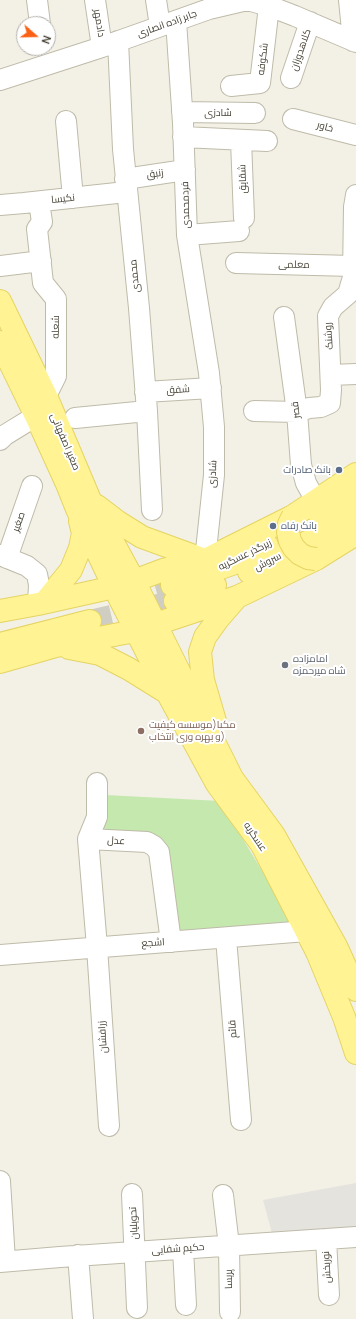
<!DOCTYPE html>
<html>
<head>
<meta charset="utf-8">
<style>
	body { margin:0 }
	#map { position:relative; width:356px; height:1319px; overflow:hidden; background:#f3f1e6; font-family:Manrope,sans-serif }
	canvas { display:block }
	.north { position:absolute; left:16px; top:16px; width:40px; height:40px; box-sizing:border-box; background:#fff; border:1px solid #b5b3ae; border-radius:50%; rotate:110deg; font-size:11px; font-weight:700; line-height:16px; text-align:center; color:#464235 }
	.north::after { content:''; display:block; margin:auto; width:14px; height:18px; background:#fc6015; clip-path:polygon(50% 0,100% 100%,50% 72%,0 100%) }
</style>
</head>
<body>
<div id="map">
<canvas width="356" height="1319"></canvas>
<div class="north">N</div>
</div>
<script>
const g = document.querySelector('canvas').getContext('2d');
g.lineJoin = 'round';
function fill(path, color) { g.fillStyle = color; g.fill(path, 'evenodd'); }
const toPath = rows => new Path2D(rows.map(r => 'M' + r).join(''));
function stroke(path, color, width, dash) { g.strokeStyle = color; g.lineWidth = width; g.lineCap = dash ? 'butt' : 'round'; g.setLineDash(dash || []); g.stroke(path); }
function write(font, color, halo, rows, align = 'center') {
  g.font = font + ' Manrope,Cairo,sans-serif'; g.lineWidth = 4; g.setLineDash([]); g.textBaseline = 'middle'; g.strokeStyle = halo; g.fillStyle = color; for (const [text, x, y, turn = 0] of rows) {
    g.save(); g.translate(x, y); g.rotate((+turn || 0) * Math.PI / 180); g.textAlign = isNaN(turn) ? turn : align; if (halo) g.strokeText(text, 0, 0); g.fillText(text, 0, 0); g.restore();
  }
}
fill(toPath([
	[106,795,220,801,294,924,176,935,164,841,102,831]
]), '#c4e8ae');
fill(toPath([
	[356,1183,356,1232,273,1237,263,1200]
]), '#e4e3de');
stroke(toPath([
	[124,598,172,585],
	[90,621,175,601]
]), '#d0cec3', 22, [22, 11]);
const minor = toPath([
	[37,0,40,24],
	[95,0,102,47],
	[156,0,160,26],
	[349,0,353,41],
	[176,21,183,123,187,235,209,373,214,427,214,475,205,560],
	[118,41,123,149,139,308,147,411,152,510],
	[291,78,310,22],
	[0,80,102,47,209,9,243,1,251,1,269,6,295,16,356,42],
	[231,86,260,83,269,6],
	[182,112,255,113],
	[293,119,356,135],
	[66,121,73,198],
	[183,137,267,141],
	[241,140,244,218],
	[125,179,185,170],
	[39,202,42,222,37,229,43,283,56,299,56,376,46,396],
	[0,205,24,203,126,192],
	[187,235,239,231],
	[236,263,353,266],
	[0,266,41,261],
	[284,317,297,412,301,465,306,483,316,501],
	[331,375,356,374],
	[145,392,211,388],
	[254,411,297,412,309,408,321,407,330,403,331,390,328,316,333,307,348,294,353,277,354,207,356,195],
	[75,418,147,411],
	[0,440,5,435,36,416],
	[0,555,27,566,37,574,39,585,38,604],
	[7,558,32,486],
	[97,783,97,817,88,839,97,947,109,1126],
	[88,839,147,842,154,846,159,852,171,942],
	[226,938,241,1120],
	[0,955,307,931],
	[0,1181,5,1261],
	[132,1194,137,1308],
	[223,1195,229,1246,230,1312],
	[326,1239,329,1295],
	[183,1249,186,1305],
	[78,1255,83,1319],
	[0,1262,60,1257,356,1237]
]);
const major = toPath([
	[0,301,46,396,90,500,134,581,232,778,274,835,336,946,356,990],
	[0,342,36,416,67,484,77,509,114,587,168,694,217,784,262,845,317,952,344,1017,356,1053],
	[97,506,118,522,142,537,205,560],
	[320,516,356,493],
	[249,572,315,538,356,513],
	[172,585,232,564,267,545],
	[175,601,215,585],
	[45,602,71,570,80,548,83,533,80,521],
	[0,611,38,604,114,587,134,581,163,570,205,560,293,516,356,474],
	[0,644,90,621],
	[69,648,100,654,129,669,166,692],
	[0,662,56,646,135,631,237,597,316,559,356,534],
	[215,721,203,680,200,652,205,637,218,619,237,597]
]);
stroke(minor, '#bfbba9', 22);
stroke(major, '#e5d463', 24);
stroke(minor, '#fff', 20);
stroke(major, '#fff393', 22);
const majorBridge = toPath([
	[293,516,289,524,288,532,290,541,294,548,300,554,308,558,316,559]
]);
stroke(majorBridge, '#e5d463', 24, []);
stroke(majorBridge, '#fff393', 22);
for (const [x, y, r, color] of [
	[339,470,4,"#5c6f8a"],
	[273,526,4,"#5c6f8a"],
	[285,665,4,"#6b7280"],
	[141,731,4,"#8d6e63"]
]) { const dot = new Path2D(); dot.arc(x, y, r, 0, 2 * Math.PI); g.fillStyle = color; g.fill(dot); stroke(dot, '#fff', 1.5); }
write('10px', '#464235', '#fff', [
	["دادمهر",99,23,81],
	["جابر زاده انصاری",167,24,-20],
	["کلاهدوزان",301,50,-71],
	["شکوفه",263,59,-83],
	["شادزی",218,113],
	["خاور",325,127,15],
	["زنبق",155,174,-8],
	["شقایق",243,179,-92],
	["نکیسا",63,199,-6],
	["فردمحمدی",186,205,-92],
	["معلمی",294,265,1],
	["محمدی",135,276,-96],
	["شعله",56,327,-89],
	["روشنک",329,336,-94],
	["شفق",178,390,-4],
	["قصر",296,410,-96],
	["صغیر اصفهانی",65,442,67],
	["شادزی",213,474,-87],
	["صغیر",19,522,-71],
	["زیرگذر عسگریه",245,555,-26],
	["سروش",268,562,-27],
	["عسگریه",255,837,56],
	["عدل",116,841,3],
	["اشجع",153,943,-4],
	["قائم",233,1029,-94],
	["زرافشان",103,1037,-94],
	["تحویلیان",134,1223,-93],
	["حکیم شفایی",178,1249,-4],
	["نوربخش",327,1267,-93],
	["پریسا",229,1279,-91]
]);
write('10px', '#4e5e75', '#fff', [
	["بانک صادرات",331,470],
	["بانک رفاه",281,526,"left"]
], 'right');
write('10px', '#5b616d', '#fff', [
	["امامزاده",293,659],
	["شاه میرحمزه",293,671]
], 'left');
write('10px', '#785e54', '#fff', [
	["مکبا(موسسه کیفیت",149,725],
	["و بهره وری انتخاب)",149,737]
], 'left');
</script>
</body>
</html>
